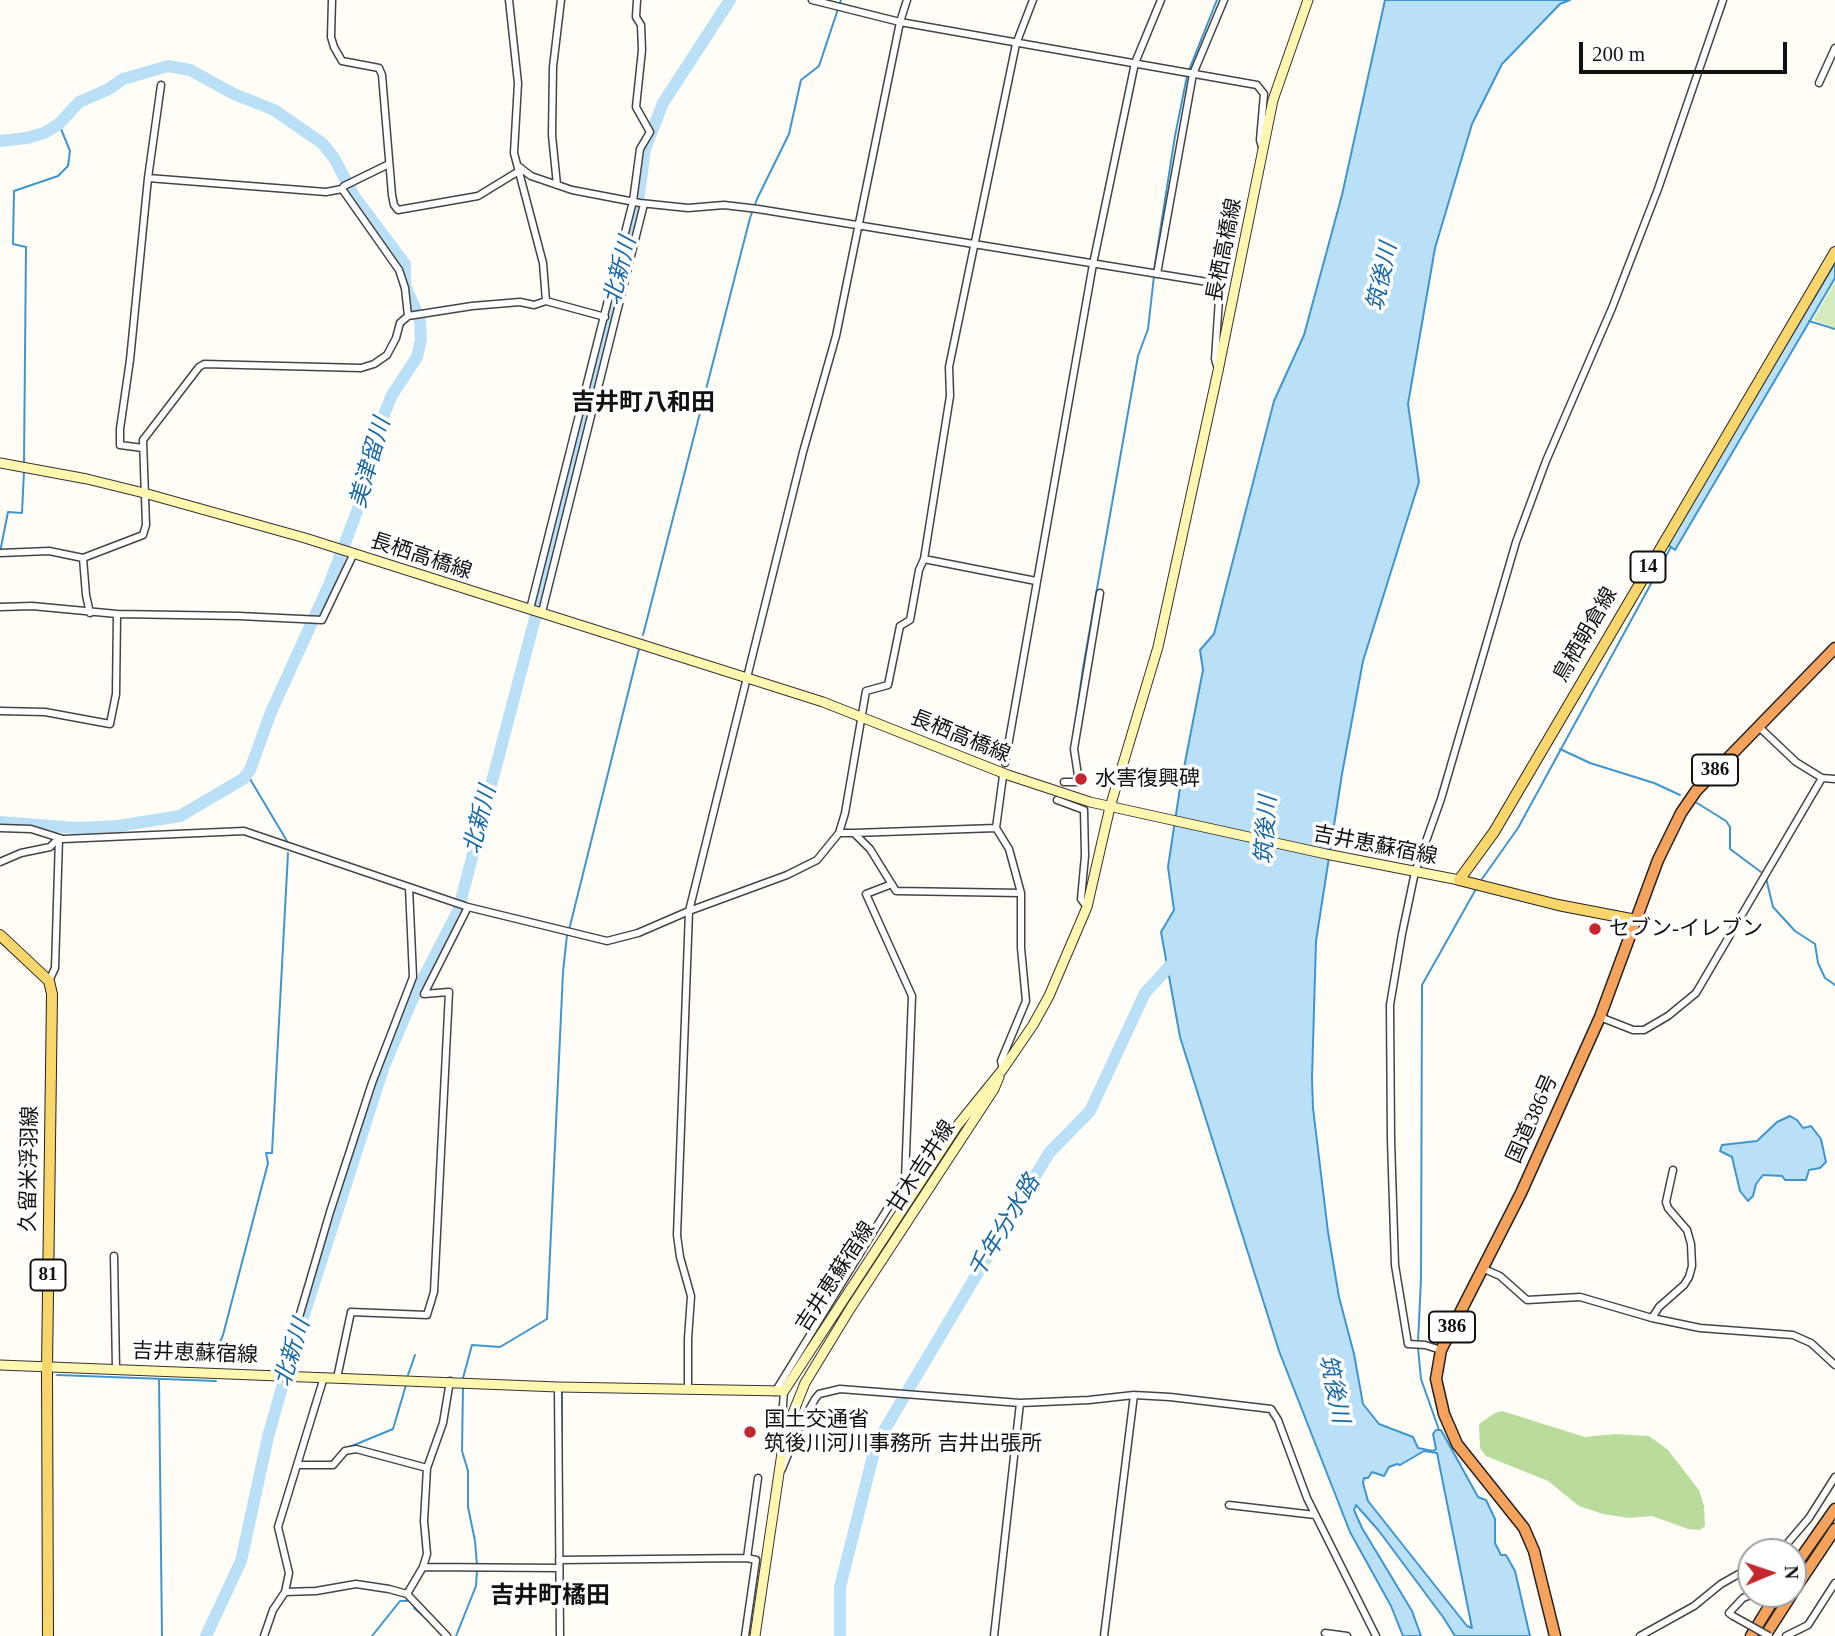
<!DOCTYPE html>
<html>
<head>
<meta charset="utf-8">
<style>
	body { margin:0 }
	#map { position:relative; width:1835px; height:1636px; overflow:hidden; background:#fffdf5; font-family:"Times New Roman",serif }
	canvas { display:block }
	.north { position:absolute; left:1737px; top:1538px; width:70px; height:70px; box-sizing:border-box; background:#fff; border:2px solid #a0a0a0; border-radius:50%; rotate:88deg; font-size:19px; font-weight:700; line-height:28px; text-align:center; color:#111 }
	.north::after { content:''; display:block; margin:auto; width:24px; height:32px; background:#c4262e; clip-path:polygon(50% 0,100% 100%,50% 72%,0 100%) }
	.scale { position:absolute; left:1579px; top:42px; width:208px; height:32px; box-sizing:border-box; border:4px solid #111; border-top:0; padding-left:9px; font-size:21px; line-height:24px; white-space:nowrap; color:#111; -webkit-text-stroke:5px #fff; paint-order:stroke }
</style>
</head>
<body>
<div id="map">
<canvas width="1835" height="1636"></canvas>
<div class="north">N</div>
<div class="scale">200 m</div>
</div>
<script>
const g = document.querySelector('canvas').getContext('2d');
g.lineJoin = 'round';
function fill(path, color) { g.fillStyle = color; g.fill(path, 'evenodd'); }
const toPath = rows => new Path2D(rows.map(r => 'M' + r).join(''));
function stroke(path, color, width, dash) { g.strokeStyle = color; g.lineWidth = width; g.lineCap = dash ? 'butt' : 'round'; g.setLineDash(dash || []); g.stroke(path); }
function write(font, color, halo, rows, align = 'center') {
  g.font = font + ' "Times New Roman","Noto Sans JP",serif'; g.lineWidth = 7; g.setLineDash([]); g.textBaseline = 'middle'; g.strokeStyle = halo; g.fillStyle = color; for (const [text, x, y, turn = 0] of rows) {
    g.save(); g.translate(x, y); g.rotate((+turn || 0) * Math.PI / 180); g.textAlign = isNaN(turn) ? turn : align; if (halo) g.strokeText(text, 0, 0); g.fillText(text, 0, 0); g.restore();
  }
}
fill(toPath([
	[1835,282,1835,328,1813,320]
]), '#d5ebbd');
fill(toPath([
	[1502,1411,1585,1437,1615,1434,1649,1436,1668,1450,1699,1490,1704,1506,1705,1526,1700,1530,1688,1529,1652,1516,1629,1518,1603,1514,1579,1506,1548,1481,1486,1456,1480,1448,1479,1424,1495,1413]
]), '#b9dc9c');
const water = toPath([
	[1385,0,1570,0,1560,4,1502,64,1472,124,1435,248,1408,404,1419,482,1363,661,1342,774,1316,941,1312,1078,1313,1108,1328,1232,1339,1297,1354,1354,1363,1404,1379,1424,1413,1437,1418,1448,1433,1451,1436,1449,1433,1434,1436,1430,1441,1430,1478,1497,1486,1500,1495,1519,1495,1543,1501,1555,1506,1555,1515,1571,1530,1636,1455,1636,1443,1617,1379,1531,1356,1505,1354,1510,1362,1528,1412,1611,1421,1636,1403,1636,1391,1606,1350,1532,1279,1351,1180,1037,1161,932,1174,910,1168,867,1180,788,1203,670,1200,650,1214,634,1274,401,1304,335,1342,195,1385,0],
	[1424,1451,1437,1453,1472,1628,1467,1626,1368,1501,1363,1483,1364,1478,1368,1478,1372,1472,1384,1476,1389,1467,1397,1464,1400,1465,1424,1451],
	[1835,263,1835,278,1675,550,1667,544,1835,263],
	[1790,1116,1797,1120,1803,1128,1811,1126,1821,1139,1826,1162,1820,1168,1809,1170,1806,1180,1785,1180,1782,1176,1763,1175,1756,1184,1753,1196,1748,1201,1740,1191,1732,1157,1720,1151,1722,1145,1757,1141,1777,1122,1790,1116]
]);
fill(water, '#b9e0f7');
stroke(water, '#3f96cf', 2);
stroke(toPath([
	[1189,70,1217,0],
	[1154,270,1175,136,1187,76],
	[1809,321,1835,329],
	[24,462,26,247,13,244,14,191,58,176,68,166,70,151,59,124],
	[0,552,8,512,22,513,24,471],
	[643,635,750,218,757,199,789,134,801,80,819,66,841,0],
	[1072,746,1083,668,1138,356,1148,329,1154,276],
	[1560,749,1590,763,1654,783,1680,795],
	[247,774,287,841],
	[1697,803,1726,821,1730,827,1730,849,1761,872],
	[1766,878,1773,907,1795,931,1815,944,1818,963,1825,978,1835,985],
	[1482,879,1518,828,1671,547],
	[569,930,639,649],
	[1418,1342,1421,1279,1422,985,1476,889],
	[1418,1348,1421,1379,1439,1430],
	[221,1364,216,1352,223,1335,268,1163,266,1153,272,1153,288,853],
	[57,1375,216,1381],
	[408,1375,415,1355],
	[463,1378,472,1345,500,1347,547,1319,563,972,567,935],
	[159,1379,162,1636],
	[463,1387,462,1451,468,1471,468,1507,475,1541,477,1565],
	[347,1448,393,1429,406,1385],
	[562,1481,562,1393],
	[414,1608,422,1615],
	[372,1636,400,1601,407,1601],
	[456,1636,476,1586,477,1571]
]), '#3f96cf', 2);
stroke(toPath([
	[0,141,27,138,44,133,59,124,79,102,109,89,123,79,168,66,190,70,234,94,274,110,322,143,334,158,354,196,405,264,405,285,420,320,421,339,417,357,392,395,378,429,364,493,329,585,271,712,250,770,243,779,180,816,118,826,77,828,0,822],
	[293,1349,384,1066,412,1000,458,911,539,603,630,237,639,195,645,149,663,103,730,0],
	[206,1636,241,1561,268,1437,288,1366],
	[840,1636,840,1587,876,1444,1049,1153,1090,1111,1145,993,1178,957]
]), '#b9e0f7', 12);
const street = toPath([
	[332,0,331,37,334,47,342,61,379,68,382,75,392,195,394,205,398,210,478,196,519,171],
	[509,0,518,83,514,153,543,263,546,301],
	[812,0,900,22,1257,85,1264,94,1260,140,1262,147],
	[1819,83,1835,48],
	[518,166,531,176,572,190,640,203,688,208,724,205,758,209,1220,284,1215,359,1217,366],
	[148,178,326,192,342,189],
	[557,185,552,135,553,67,561,0],
	[342,189,399,270,405,288,408,316],
	[342,189,344,186,389,164],
	[1157,274,1193,74,1224,0],
	[143,448,120,445,120,429,130,360,148,178,161,85],
	[0,553,49,551,83,558,143,535,146,525,143,440,199,367,204,364,361,368,374,364,387,355,396,338,400,323,408,316,472,306,520,302,534,305,546,301,605,317],
	[83,558,86,595,90,613],
	[924,559,1036,581],
	[0,607,32,606,117,614,239,616,322,620,354,553],
	[530,609,633,201,640,149,650,132,636,107,642,50,641,25,636,17,637,0],
	[542,612,644,204],
	[0,711,45,712,110,724,116,694,117,614],
	[1758,726,1796,762,1822,778,1835,779],
	[1005,763,1093,264,1135,63,1161,0],
	[1064,782,1079,782,1074,749,1100,593],
	[1057,800,1084,810,1085,856,1081,899,1087,907],
	[0,828,31,829,63,839,244,831,468,907,607,941,638,933,689,911,787,875,817,860,839,833,845,813,866,691,888,685,900,626,910,620,919,570,924,559,950,396,949,367,1016,44,1033,0],
	[839,833,854,833,870,849,896,891,1021,893],
	[854,833,996,828],
	[0,862,21,853,50,847,59,838],
	[49,981,55,968,59,838],
	[1600,1017,1633,1030,1644,1030,1668,1016,1696,993,1822,778],
	[1003,1069,1001,1061,1026,1001,1021,948,1021,893,1009,849,996,828,1003,776],
	[114,1256,116,1369],
	[1482,1268,1500,1276,1527,1300,1580,1297,1652,1318,1700,1328,1793,1335,1811,1343,1835,1365],
	[1652,1318,1659,1307,1684,1285,1689,1277,1692,1266,1691,1244,1687,1230,1668,1208,1666,1202,1673,1170],
	[1441,1350,1425,1345,1408,1344,1395,1265,1391,1140,1390,1005,1402,934,1415,872,1441,799,1516,542,1546,461,1612,308,1658,189,1723,0],
	[282,1375,330,1212,372,1083,413,977,409,887],
	[337,1378,351,1312,427,1315,434,1292,449,992,424,994,468,907],
	[558,1387,560,1636],
	[688,1389,688,1339,691,1296,680,1257,677,1235,689,911,803,452,836,336,900,22,907,0],
	[775,1392,905,1180,912,996,866,894,892,884],
	[780,1447,784,1391],
	[298,1465,333,1465,345,1451,356,1449,427,1468],
	[782,1469,797,1432,815,1399,819,1394,840,1389,1020,1403,1089,1400,1134,1395,1170,1397,1271,1409,1278,1420,1307,1498,1376,1636],
	[1229,1505,1315,1515],
	[1780,1552,1809,1518,1835,1477],
	[747,1558,758,1478],
	[559,1560,747,1558,756,1560,745,1636],
	[423,1567,559,1568],
	[285,1592,316,1591,356,1584,389,1589,407,1594,447,1636],
	[407,1594,423,1567,427,1554,424,1521,427,1468,443,1423,450,1381],
	[1733,1616,1729,1613,1743,1598,1753,1594],
	[1325,1633,1347,1636],
	[264,1636,273,1610,285,1592,289,1573,278,1527,324,1377],
	[994,1636,1020,1403],
	[1104,1636,1134,1395],
	[1640,1636,1694,1606,1721,1584,1751,1567],
	[1786,1636,1808,1625,1835,1583]
]);
const secondary = toPath([
	[0,463,87,479,144,493,305,538,823,702,1008,775,1090,802,1326,854,1459,880],
	[0,1365,558,1387,784,1391,957,1126,1003,1069,1033,1025,1049,996,1087,907,1110,807,1158,647,1218,371,1273,100,1308,0],
	[755,1636,783,1446,791,1418,805,1383,850,1309,994,1089,999,1077]
]);
const primary = toPath([
	[1636,920,1558,905,1459,880,1494,832,1835,252],
	[0,935,49,981,52,994,47,1367,48,1636]
]);
const highway = toPath([
	[1793,1569,1835,1509],
	[1793,1592,1835,1529],
	[1555,1636,1534,1551,1524,1528,1457,1444,1444,1414,1436,1379,1441,1350,1521,1193,1600,1017,1658,860,1681,813,1696,791,1835,648],
	[1751,1636,1777,1594],
	[1765,1636,1792,1594]
]);
stroke(street, '#444', 9);
stroke(secondary, '#333', 11);
stroke(primary, '#222', 12);
stroke(highway, '#222', 13);
stroke(street, '#fff', 6);
stroke(secondary, '#fff6b0', 9);
stroke(primary, '#f9d66b', 10);
stroke(highway, '#f5a25d', 10);
const streetBridge = toPath([
	[1733,1616,1769,1636]
]);
stroke(streetBridge, '#444', 9, []);
stroke(streetBridge, '#fff', 6);
for (const [x, y, r, color] of [
	[1081,779,7,"#c4262e"],
	[1595,929,7,"#c4262e"],
	[750,1432,7,"#c4262e"]
]) { const dot = new Path2D(); dot.arc(x, y, r, 0, 2 * Math.PI); g.fillStyle = color; g.fill(dot); stroke(dot, '#fff', 2.5); }
for (const [x, y, w] of [
	[1648,567,35],
	[1715,770,46],
	[48,1275,35],
	[1452,1327,46]
]) { const box = new Path2D(); box.roundRect(x - w / 2, y - 15.5, w, 31, 5); g.fillStyle = '#fff'; g.fill(box); stroke(box, '#111', 2); }
write('bold 19px', '#111', null, [
	["14",1648,567],
	["386",1715,770],
	["81",48,1275],
	["386",1452,1327]
]);
write('21px', '#111', '#fff', [
	["長栖高橋線",1225,250,-79],
	["長栖高橋線",421,557,18],
	["鳥栖朝倉線",1586,635,-60],
	["長栖高橋線",960,737,22],
	["吉井恵蘇宿線",1375,846,11],
	["国道386号",1533,1119,-66],
	["甘木吉井線",922,1167,-57],
	["久留米浮羽線",30,1169,-89],
	["吉井恵蘇宿線",836,1277,-57],
	["吉井恵蘇宿線",195,1354,2]
]);
write('21px', '#111', '#fff', [
	["水害復興碑",1095,779],
	["セブン-イレブン",1609,929],
	["国土交通省",764,1420],
	["筑後川河川事務所 吉井出張所",764,1444]
], 'left');
write('italic 23px', '#1768a6', '#fff', [
	["北新川",621,271,-76],
	["筑後川",1383,277,-78],
	["美津留川",371,463,-74],
	["北新川",481,820,-76],
	["筑後川",1267,830,-86],
	["千年分水路",1005,1227,-59],
	["北新川",293,1353,-73],
	["筑後川",1333,1389,78]
]);
write('bold 24px', '#111', '#fff', [
	["吉井町八和田",643,404],
	["吉井町橘田",550,1597]
]);
</script>
</body>
</html>
